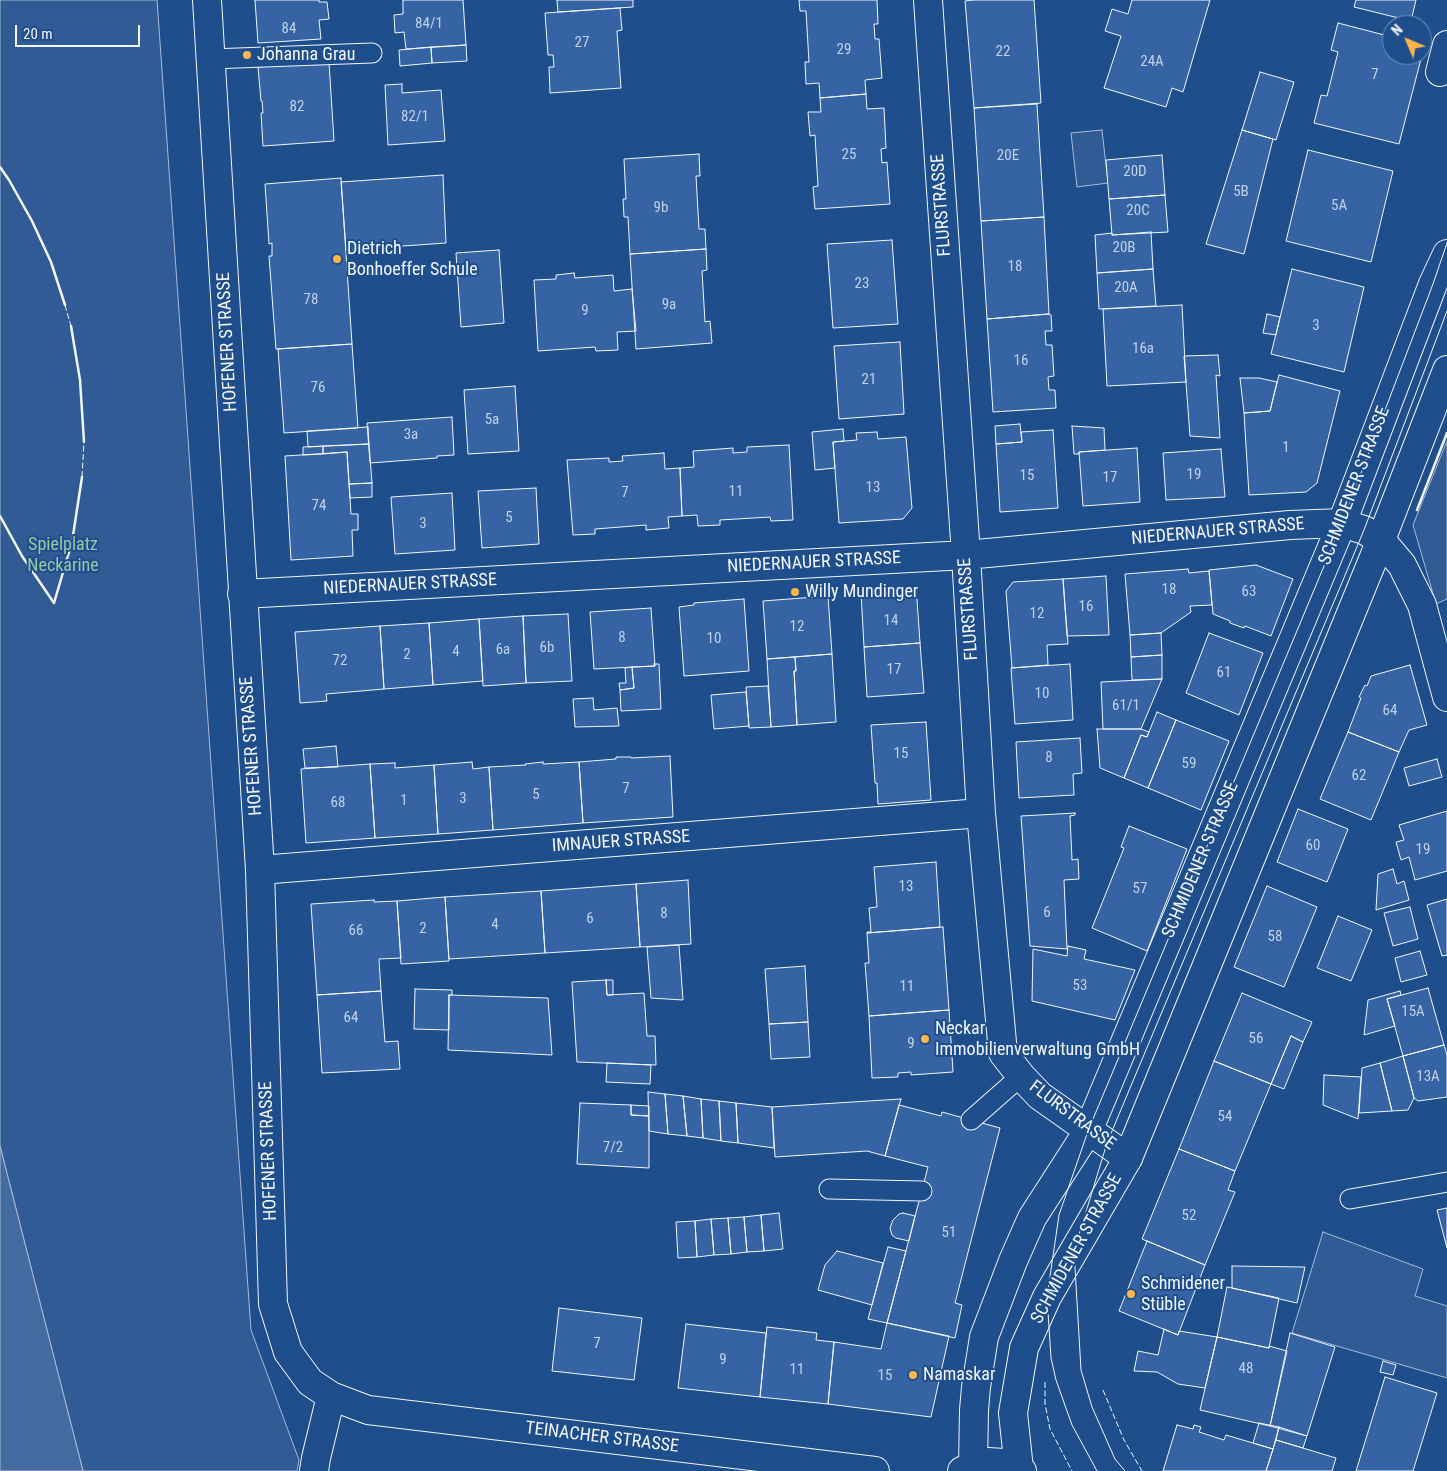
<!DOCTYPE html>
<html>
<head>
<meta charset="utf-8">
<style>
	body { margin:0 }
	#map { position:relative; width:1447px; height:1471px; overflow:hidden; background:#1f4e8c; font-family:"Roboto Condensed",sans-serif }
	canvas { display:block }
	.north { position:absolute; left:1382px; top:15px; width:50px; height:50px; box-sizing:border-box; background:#1f4e8c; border:1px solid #7391ba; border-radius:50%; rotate:315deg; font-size:14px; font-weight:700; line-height:20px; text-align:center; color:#f2f6ff }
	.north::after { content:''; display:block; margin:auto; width:18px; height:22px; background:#ffb74d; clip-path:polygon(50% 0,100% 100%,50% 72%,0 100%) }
	.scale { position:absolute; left:15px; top:25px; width:125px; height:22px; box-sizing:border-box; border:2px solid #f2f6ff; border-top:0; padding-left:6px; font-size:15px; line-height:18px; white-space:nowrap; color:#f2f6ff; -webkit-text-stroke:4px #1f4e8c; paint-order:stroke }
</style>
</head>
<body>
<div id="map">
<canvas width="1447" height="1471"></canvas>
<div class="north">N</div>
<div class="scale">20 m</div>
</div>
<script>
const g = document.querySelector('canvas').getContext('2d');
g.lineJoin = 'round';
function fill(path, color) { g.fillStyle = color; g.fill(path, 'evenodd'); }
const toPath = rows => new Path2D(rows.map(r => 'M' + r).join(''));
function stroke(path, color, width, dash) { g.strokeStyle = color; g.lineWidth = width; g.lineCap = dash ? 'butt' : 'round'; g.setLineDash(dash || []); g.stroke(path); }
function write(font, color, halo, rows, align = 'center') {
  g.font = font + ' "Roboto Condensed",sans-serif'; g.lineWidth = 4; g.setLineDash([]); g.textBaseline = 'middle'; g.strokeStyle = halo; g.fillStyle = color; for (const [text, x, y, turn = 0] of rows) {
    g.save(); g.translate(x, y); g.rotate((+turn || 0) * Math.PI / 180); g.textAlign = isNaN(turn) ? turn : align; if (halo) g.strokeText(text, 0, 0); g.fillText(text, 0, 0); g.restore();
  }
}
const built = toPath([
	[0,0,157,0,251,1330,299,1460,297,1471,83,1471,0,1146,0,0],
	[1102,130,1108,183,1077,187,1071,133,1102,130],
	[1447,441,1447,599,1436,604,1413,525,1447,441],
	[1323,1232,1423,1269,1415,1296,1447,1306,1447,1378,1292,1333,1323,1232]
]);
fill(built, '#305b95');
stroke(built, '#a8bbd7', 1);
const water = toPath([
	[0,1146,83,1471,0,1471,0,1146]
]);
fill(water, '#446ba0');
stroke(water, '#a8bbd7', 1);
const building = toPath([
	[255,0,319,0,319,2,327,2,329,19,319,20,321,39,258,43,255,0],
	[403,0,463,0,466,45,406,49,404,32,395,33,394,15,403,14,403,0],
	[557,0,633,0,633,7,558,12,557,0],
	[799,0,877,0,878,24,874,24,875,39,879,39,882,78,865,80,866,94,820,98,819,83,806,84,805,62,809,62,806,11,800,11,799,0],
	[973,0,1034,0,1041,103,974,108,965,1,973,0],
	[1132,0,1210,0,1183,92,1172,88,1166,107,1104,88,1121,36,1105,31,1112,9,1128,14,1132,0],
	[1356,0,1416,0,1411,21,1354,7,1356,0],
	[620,8,622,30,617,31,621,88,550,93,549,67,554,67,553,55,548,55,545,13,620,8],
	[1338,23,1392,37,1392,55,1422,55,1399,144,1314,123,1321,95,1327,96,1338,52,1331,50,1338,23],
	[466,45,467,61,432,63,431,47,466,45],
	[431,47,432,63,400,66,399,50,431,47],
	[329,62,334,141,263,146,261,113,263,113,262,101,261,101,258,67,329,62],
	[1260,72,1294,82,1276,140,1242,130,1260,72],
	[402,84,402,93,441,90,445,141,388,145,385,85,402,84],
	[866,94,867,109,884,108,886,148,881,149,882,163,887,162,890,204,815,209,813,187,818,186,815,135,810,136,808,112,821,112,820,98,866,94],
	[1037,104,1044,217,981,221,974,108,1037,104],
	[1242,130,1273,139,1244,254,1206,244,1242,130],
	[1308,150,1393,171,1371,262,1286,241,1308,150],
	[699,154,700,176,696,176,699,229,705,229,706,249,630,254,628,217,624,217,623,199,626,199,624,159,699,154],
	[1162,155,1165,195,1109,199,1106,160,1162,155],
	[443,175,446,243,346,250,341,182,443,175],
	[341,178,352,344,276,349,269,256,272,256,272,243,269,244,265,184,341,178],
	[1165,195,1168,232,1112,235,1109,199,1165,195],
	[1044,217,1049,314,987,319,981,221,1044,217],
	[1151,232,1153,269,1097,273,1095,235,1112,233,1112,235,1151,232],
	[892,240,898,324,833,328,827,244,892,240],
	[706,249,707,270,702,271,705,322,710,321,712,343,636,349,630,254,706,249],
	[499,250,504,323,461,327,456,253,499,250],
	[1153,269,1156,306,1099,309,1097,273,1153,269],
	[1292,269,1364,287,1344,372,1271,354,1292,269],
	[574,273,575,278,613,275,614,291,632,289,636,331,617,332,618,350,596,351,595,347,538,351,534,280,556,279,556,275,574,273],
	[1182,305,1186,382,1107,386,1103,309,1182,305],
	[1049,314,1051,315,1052,331,1045,331,1046,345,1052,345,1054,376,1048,377,1049,390,1055,390,1056,408,993,412,987,319,1049,314],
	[1267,314,1280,317,1276,335,1263,333,1267,314],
	[900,342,904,414,839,419,834,346,900,342],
	[352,344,358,428,284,433,278,349,352,344],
	[1218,355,1220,376,1216,375,1220,438,1190,436,1184,356,1218,355],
	[1279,375,1340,391,1317,483,1306,492,1249,495,1244,413,1270,411,1279,375],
	[1240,378,1259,378,1277,382,1270,411,1244,413,1240,378],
	[515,386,519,451,468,454,464,390,515,386],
	[452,417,454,455,437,456,437,458,370,463,367,423,452,417],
	[1020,424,1022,442,996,444,995,426,1020,424],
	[1072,426,1104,428,1105,450,1079,452,1079,454,1074,454,1072,426],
	[368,427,369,444,308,447,307,431,368,427],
	[843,429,844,441,833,442,835,468,815,470,812,432,843,429],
	[1053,430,1058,508,1000,512,996,444,1022,442,1021,432,1053,430],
	[877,432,878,439,906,437,912,508,903,519,839,523,833,442,857,440,856,433,877,432],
	[369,444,372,483,349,484,347,452,323,454,323,446,369,444],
	[789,445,793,520,771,521,770,517,720,520,720,525,698,526,697,515,682,516,680,468,694,467,693,451,733,448,733,453,747,452,747,447,789,445],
	[323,446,323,454,303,455,303,447,323,446],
	[1137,448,1140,502,1083,506,1079,452,1137,448],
	[1221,449,1225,497,1166,500,1163,453,1221,449],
	[347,452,351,514,358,514,358,530,352,530,353,556,291,560,285,456,347,452],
	[664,453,665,469,680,468,682,516,668,517,669,528,646,530,646,525,595,529,595,534,573,535,567,460,609,458,609,462,623,461,622,456,664,453],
	[372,483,372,497,350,498,349,484,372,483],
	[536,488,539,544,482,548,478,491,536,488],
	[452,493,455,550,395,554,391,497,452,493],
	[1256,565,1293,579,1271,636,1245,626,1244,628,1230,623,1230,621,1213,614,1209,570,1256,565],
	[1188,569,1189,573,1209,571,1212,605,1190,606,1191,612,1161,633,1130,635,1125,574,1188,569],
	[1106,576,1109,635,1067,636,1063,579,1106,576],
	[1063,579,1068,644,1047,645,1048,665,1012,668,1006,591,1013,582,1063,579],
	[909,590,917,599,920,643,864,647,861,593,909,590],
	[828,596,832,654,767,659,763,601,828,596],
	[744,599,749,671,684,676,679,607,694,605,694,603,744,599],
	[651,608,655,666,594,669,590,612,651,608],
	[568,614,572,681,526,683,523,616,568,614],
	[523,616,526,683,483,686,479,619,523,616],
	[479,619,483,681,433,685,429,623,479,619],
	[429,623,433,685,384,689,380,626,429,623],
	[380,626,384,689,326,694,327,701,300,703,295,632,380,626],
	[1161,633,1162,655,1131,657,1130,635,1161,633],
	[1209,633,1263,653,1239,715,1186,693,1209,633],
	[920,643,924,693,867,697,864,647,920,643],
	[832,654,836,722,797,725,794,671,796,671,795,657,832,654],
	[1162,655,1162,679,1132,680,1131,657,1162,655],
	[795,657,796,671,794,671,797,725,771,727,767,659,795,657],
	[654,664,659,664,661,709,621,711,620,690,634,688,632,667,655,666,654,664],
	[1070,664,1073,720,1015,724,1011,668,1070,664],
	[1410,665,1427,725,1409,730,1399,752,1348,732,1361,698,1359,697,1365,685,1367,686,1371,676,1410,665],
	[632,667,634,688,620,690,619,683,626,683,625,668,632,667],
	[1162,679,1141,729,1103,729,1101,682,1162,679],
	[768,686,771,727,749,728,746,687,768,686],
	[746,692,749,726,714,729,711,695,746,692],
	[593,698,594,710,617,708,619,726,575,727,573,699,593,698],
	[1157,712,1176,720,1148,788,1124,778,1141,735,1147,737,1157,712],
	[1176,720,1229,741,1201,810,1148,788,1176,720],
	[926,722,931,800,878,804,877,783,875,783,871,725,926,722],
	[1097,729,1141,729,1149,732,1147,737,1141,735,1124,778,1100,768,1097,729],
	[1348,732,1399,752,1371,820,1320,799,1348,732],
	[1080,738,1082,773,1073,774,1074,795,1019,798,1016,742,1080,738],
	[336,746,338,767,305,768,303,749,336,746],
	[670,756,673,817,583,823,579,762,616,759,616,757,631,757,631,758,670,756],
	[1437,759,1442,777,1409,786,1404,768,1437,759],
	[472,762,473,769,489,767,493,830,438,834,434,765,472,762],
	[543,762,543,764,579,762,583,823,493,830,489,767,526,765,525,764,543,762],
	[395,763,395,768,434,765,438,834,375,838,370,764,395,763],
	[370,764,375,838,306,843,301,769,370,764],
	[1298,809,1348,829,1327,882,1277,862,1298,809],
	[1447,811,1447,871,1415,880,1409,857,1401,860,1396,842,1404,840,1399,825,1447,811],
	[1075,813,1075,815,1070,816,1072,860,1078,859,1079,879,1064,880,1067,949,1030,946,1021,816,1075,813],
	[1129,826,1187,849,1147,951,1092,928,1124,848,1121,847,1129,826],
	[936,862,940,927,867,933,867,932,871,932,869,908,877,907,874,867,936,862],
	[1393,869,1397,884,1404,881,1409,900,1376,910,1378,874,1393,869],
	[688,880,691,944,640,947,636,884,688,880],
	[636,884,640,947,545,953,541,891,636,884],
	[1267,886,1317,907,1284,987,1234,967,1267,886],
	[541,891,545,953,449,959,445,897,541,891],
	[445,897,449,961,401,964,397,901,445,897],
	[1447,899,1447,955,1442,956,1427,905,1447,899],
	[374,900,374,902,397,901,401,958,379,959,381,991,317,995,311,904,374,900],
	[1410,907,1418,939,1393,946,1384,913,1410,907],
	[1338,916,1372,930,1351,981,1317,968,1338,916],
	[943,927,949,1010,869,1016,865,963,869,963,867,933,943,927],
	[679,945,683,1000,651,998,647,947,679,945],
	[1068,946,1086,950,1084,959,1135,970,1115,1020,1032,1001,1033,949,1067,956,1068,946],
	[1420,951,1427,975,1401,982,1395,958,1420,951],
	[805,966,808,1022,769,1024,765,969,805,966],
	[606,980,607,995,644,993,647,1036,655,1036,656,1065,577,1062,572,982,606,980],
	[606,980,613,980,613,995,607,995,606,980],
	[1428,988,1444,1045,1403,1056,1387,999,1428,988],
	[415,989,452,990,452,995,449,995,449,1030,414,1029,415,989],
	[381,991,385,1042,398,1041,400,1069,322,1073,317,995,381,991],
	[1400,991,1401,995,1387,999,1395,1026,1364,1035,1368,1000,1400,991],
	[1242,993,1312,1022,1303,1042,1291,1036,1271,1084,1214,1061,1242,993],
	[449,995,548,998,552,1055,448,1050,449,995],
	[949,1010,953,1072,911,1075,911,1072,898,1073,898,1077,872,1078,869,1016,949,1010],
	[808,1022,810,1057,771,1059,769,1024,808,1022],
	[1291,1036,1303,1042,1284,1089,1271,1084,1291,1036],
	[1444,1045,1447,1055,1447,1097,1418,1101,1414,1098,1403,1056,1444,1045],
	[1403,1056,1414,1098,1408,1110,1392,1111,1380,1063,1403,1056],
	[1214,1061,1271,1084,1235,1171,1179,1149,1214,1061],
	[607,1063,651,1065,650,1084,606,1082,607,1063],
	[1380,1063,1392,1111,1359,1113,1362,1068,1380,1063],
	[1324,1075,1361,1077,1358,1119,1323,1105,1324,1075],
	[648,1092,665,1094,668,1134,649,1131,648,1092],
	[665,1094,683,1096,687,1136,668,1134,665,1094],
	[683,1096,701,1099,703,1138,687,1136,683,1096],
	[701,1099,719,1101,721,1141,703,1138,701,1099],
	[901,1099,885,1156,867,1151,775,1157,772,1107,901,1099],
	[719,1101,736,1103,738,1143,721,1141,719,1101],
	[580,1103,631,1105,631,1115,649,1116,649,1168,577,1164,580,1103],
	[736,1103,772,1107,774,1148,738,1143,736,1103],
	[631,1105,649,1106,649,1116,631,1115,631,1105],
	[899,1105,941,1116,942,1112,1000,1128,955,1303,962,1305,955,1338,887,1323,928,1167,885,1156,899,1105],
	[1179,1149,1235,1171,1228,1190,1235,1192,1205,1265,1142,1239,1179,1149],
	[1447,1208,1447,1248,1437,1210,1447,1208],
	[779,1213,783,1249,764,1251,761,1215,779,1213],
	[903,1213,915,1216,909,1241,896,1238,892,1235,890,1228,893,1220,899,1214,903,1213],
	[761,1215,764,1251,747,1252,744,1217,761,1215],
	[744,1217,747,1252,731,1254,728,1218,744,1217],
	[728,1218,731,1254,714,1255,711,1219,728,1218],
	[711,1219,714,1255,697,1257,695,1221,711,1219],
	[695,1221,697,1257,678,1258,676,1222,695,1221],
	[1147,1241,1205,1265,1178,1335,1119,1311,1147,1241],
	[888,1247,906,1251,887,1323,868,1319,888,1247],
	[837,1251,883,1263,872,1305,818,1290,825,1265,837,1251],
	[1232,1266,1305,1267,1297,1303,1232,1288,1232,1266],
	[1227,1287,1279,1298,1269,1348,1217,1337,1227,1287],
	[559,1308,642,1318,634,1380,552,1371,559,1308],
	[887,1323,949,1336,931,1417,828,1404,834,1342,881,1349,887,1323],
	[686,1324,766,1333,760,1397,678,1388,686,1324],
	[767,1327,817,1333,816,1340,834,1342,828,1404,760,1397,767,1327],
	[1164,1329,1178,1335,1179,1331,1217,1337,1205,1388,1178,1384,1157,1372,1134,1371,1138,1351,1158,1355,1164,1329],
	[1290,1333,1335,1347,1307,1436,1270,1426,1290,1333],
	[1217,1337,1269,1348,1269,1346,1287,1351,1270,1426,1200,1410,1217,1337],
	[1383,1361,1396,1365,1393,1375,1380,1372,1383,1361],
	[1385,1377,1437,1393,1413,1471,1356,1471,1385,1377],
	[1259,1423,1279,1427,1273,1449,1253,1443,1259,1423],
	[1177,1425,1193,1429,1194,1425,1201,1427,1199,1432,1224,1440,1226,1435,1273,1449,1266,1471,1163,1471,1177,1425],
	[1279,1427,1307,1436,1303,1448,1276,1440,1279,1427],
	[1276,1440,1336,1458,1332,1471,1266,1471,1276,1440]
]);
fill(building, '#3563a3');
stroke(building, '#f2f6ff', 1);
const service = toPath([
	[211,59,372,53],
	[971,1120,1021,1076],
	[829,1189,922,1191],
	[1350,1199,1447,1182]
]);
const minor = toPath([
	[207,0,260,870,273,1304,288,1352,310,1382,331,1396,368,1410,875,1471],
	[928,0,966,555,981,813,1003,1053,1021,1076,1040,1096,1128,1158],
	[1440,72,1447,45],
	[242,594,966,555,1290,525,1342,523,1364,530,1381,540,1402,565,1422,605,1447,697],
	[260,870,981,813],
	[314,1471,316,1458,331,1396]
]);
const secondary = toPath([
	[973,1466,974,1410,976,1387,984,1337,1013,1261,1032,1218,1088,1131,1342,523,1433,284,1447,254],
	[1019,1469,1013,1413,1024,1348,1047,1297,1128,1158,1381,540,1447,370],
	[962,1471,973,1466,988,1462,1004,1463,1022,1471]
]);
stroke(service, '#f2f6ff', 21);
stroke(minor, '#f2f6ff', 30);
stroke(secondary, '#f2f6ff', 30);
stroke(service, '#1f4e8c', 19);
stroke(minor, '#1f4e8c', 28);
stroke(secondary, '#1f4e8c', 28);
stroke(toPath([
	[1097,1471,1072,1425,1056,1380,1051,1358,1047,1297,1059,1215,1088,1131,1342,523,1433,284,1447,243],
	[1125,1471,1115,1459,1092,1407,1081,1370,1074,1251,1107,1143,1364,530,1447,311]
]), '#f2f6ff', 1);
stroke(toPath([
	[65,305,71,326],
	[82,477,84,442],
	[1045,1382,1045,1404,1050,1429,1072,1471],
	[1103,1390,1124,1440,1142,1471]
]), '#f2f6ff', 1, [6, 2.5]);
stroke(toPath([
	[0,167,9,180,32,221,51,262,65,305],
	[71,326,80,380,84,442],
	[1417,510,1447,433],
	[0,516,22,556,54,603,72,542,82,477]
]), '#f2f6ff', 2.5);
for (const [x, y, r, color] of [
	[247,55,5,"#ffb74d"],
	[337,259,5,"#ffb74d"],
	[795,592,5,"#ffb74d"],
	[925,1039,5,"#ffb74d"],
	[1131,1294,5,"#ffb74d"],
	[913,1375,5,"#ffb74d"]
]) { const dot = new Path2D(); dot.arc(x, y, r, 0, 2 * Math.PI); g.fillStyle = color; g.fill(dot); stroke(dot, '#1f4e8c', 2); }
write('15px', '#c3d1e8', null, [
	["84/1",429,24],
	["84",289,29],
	["27",582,43],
	["29",844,50],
	["22",1003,52],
	["24A",1152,62],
	["7",1375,75],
	["82",297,107],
	["82/1",415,117],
	["25",849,155],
	["20E",1008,156],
	["20D",1135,172],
	["5B",1241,192],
	["5A",1339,206],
	["9b",661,208],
	["20C",1138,211],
	["20B",1124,248],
	["18",1015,267],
	["23",862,284],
	["20A",1126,288],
	["78",311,300],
	["9a",669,305],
	["9",585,311],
	["3",1316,326],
	["16a",1143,349],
	["16",1021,361],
	["21",869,380],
	["76",318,388],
	["5a",492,420],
	["3a",411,435],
	["1",1286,448],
	["19",1194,475],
	["15",1027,476],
	["17",1110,478],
	["13",873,488],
	["11",736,492],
	["7",625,493],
	["74",319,506],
	["5",509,518],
	["3",423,524],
	["18",1169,590],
	["63",1249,592],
	["16",1086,607],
	["12",1037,614],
	["14",891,621],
	["12",797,627],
	["8",622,638],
	["10",714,639],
	["6b",547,648],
	["6a",503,650],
	["4",456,652],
	["2",407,655],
	["72",340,661],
	["17",894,670],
	["61",1224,673],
	["10",1042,694],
	["61/1",1126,706],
	["64",1390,711],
	["15",901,754],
	["8",1049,758],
	["59",1189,764],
	["62",1359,776],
	["7",626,789],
	["5",536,795],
	["3",463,799],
	["1",404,801],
	["68",338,803],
	["60",1313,846],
	["19",1423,850],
	["13",906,887],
	["57",1140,889],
	["6",1047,913],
	["8",664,914],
	["6",590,919],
	["4",495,925],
	["2",423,929],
	["66",356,931],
	["58",1275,937],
	["53",1080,986],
	["11",907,987],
	["15A",1413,1012],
	["64",351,1018],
	["56",1256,1039],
	["9",911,1044],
	["13A",1428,1077],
	["54",1225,1117],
	["7/2",613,1148],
	["52",1189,1216],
	["51",949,1233],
	["7",597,1344],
	["9",723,1360],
	["48",1246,1369],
	["11",797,1370],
	["15",885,1376]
]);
write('18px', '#f2f6ff', '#1f4e8c', [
	["Johanna Grau",257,55],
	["Dietrich",347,249],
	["Bonhoeffer Schule",347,270],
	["Willy Mundinger",805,592],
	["Neckar",935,1029],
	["Immobilienverwaltung GmbH",935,1050],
	["Schmidener",1141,1284],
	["Stüble",1141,1305],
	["Namaskar",923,1375]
], 'left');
write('18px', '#f2f6ff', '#1f4e8c', [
	["FLURSTRASSE",942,205,-94],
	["HOFENER STRASSE",228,342,-93],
	["SCHMIDENER STRASSE",1355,486,-69],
	["NIEDERNAUER STRASSE",1218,532,-5],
	["NIEDERNAUER STRASSE",814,563,-3],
	["NIEDERNAUER STRASSE",410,585,-3],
	["FLURSTRASSE",969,609,-94],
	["HOFENER STRASSE",252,746,-94],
	["IMNAUER STRASSE",621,842,-4],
	["SCHMIDENER STRASSE",1201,860,-67],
	["FLURSTRASSE",1072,1116,37],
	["HOFENER STRASSE",269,1151,-92],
	["SCHMIDENER STRASSE",1077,1249,-61],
	["TEINACHER STRASSE",602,1438,7]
]);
write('18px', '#97c8a6', '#1f4e8c', [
	["Spielplatz",63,545],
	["Neckarine",63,566]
]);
</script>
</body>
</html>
